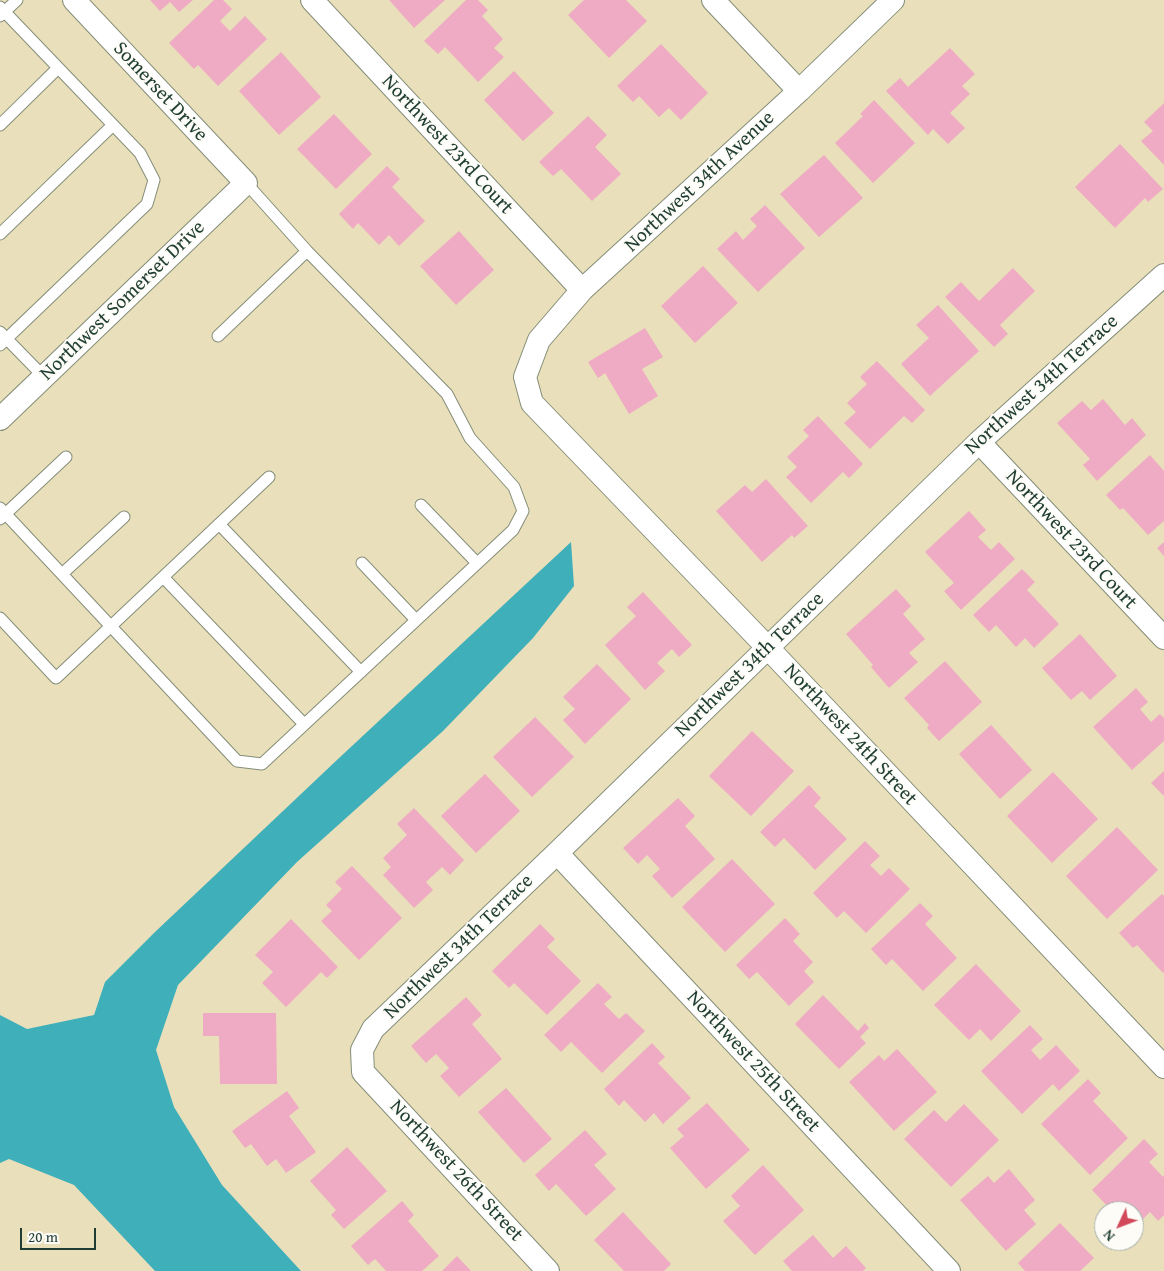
<!DOCTYPE html>
<html>
<head>
<meta charset="utf-8">
<style>
	body { margin:0 }
	#map { position:relative; width:1164px; height:1271px; overflow:hidden; background:#eadfbb; font-family:"Gentium Book Plus",serif }
	canvas { display:block }
	.north { position:absolute; left:1094px; top:1201px; width:50px; height:50px; box-sizing:border-box; background:#fdfcf7; border:1px solid #a4b0a9; border-radius:50%; rotate:227deg; font-size:14px; font-weight:700; line-height:20px; text-align:center; color:#1f3d34 }
	.north::after { content:''; display:block; margin:auto; width:18px; height:22px; background:#d1495b; clip-path:polygon(50% 0,100% 100%,50% 72%,0 100%) }
	.scale { position:absolute; left:20px; top:1228px; width:76px; height:22px; box-sizing:border-box; border:2px solid #1f3d34; border-top:0; padding-left:6px; font-size:15px; line-height:18px; white-space:nowrap; color:#1f3d34; -webkit-text-stroke:4px #fdfcf7; paint-order:stroke }
</style>
</head>
<body>
<div id="map">
<canvas width="1164" height="1271"></canvas>
<div class="north">N</div>
<div class="scale">20 m</div>
</div>
<script>
const g = document.querySelector('canvas').getContext('2d');
g.lineJoin = 'round';
function fill(path, color) { g.fillStyle = color; g.fill(path, 'evenodd'); }
const toPath = rows => new Path2D(rows.map(r => 'M' + r).join(''));
function stroke(path, color, width, dash) { g.strokeStyle = color; g.lineWidth = width; g.lineCap = dash ? 'butt' : 'round'; g.setLineDash(dash || []); g.stroke(path); }
function write(font, color, halo, rows, align = 'center') {
  g.font = font + ' "Gentium Book Plus",serif'; g.lineWidth = 4; g.setLineDash([]); g.textBaseline = 'middle'; g.strokeStyle = halo; g.fillStyle = color; for (const [text, x, y, turn = 0] of rows) {
    g.save(); g.translate(x, y); g.rotate((+turn || 0) * Math.PI / 180); g.textAlign = isNaN(turn) ? turn : align; if (halo) g.strokeText(text, 0, 0); g.fillText(text, 0, 0); g.restore();
  }
}
fill(toPath([
	[571,542,574,586,533,638,443,731,297,862,178,985,156,1050,174,1107,222,1185,301,1271,155,1271,74,1185,9,1159,0,1163,0,1015,27,1029,94,1015,105,982,155,932,338,759]
]), '#3fafba');
fill(toPath([
	[150,0,193,0,179,12,170,2,160,11],
	[214,0,223,0,232,9,220,21,230,31,245,16,267,39,218,86,198,65,194,69,169,43],
	[389,0,445,0,414,28],
	[466,0,478,0,488,10,482,16,503,39,494,48,504,57,478,82,445,47,438,54,424,41],
	[584,0,626,0,647,21,609,58,568,15],
	[661,44,708,93,681,120,669,108,659,117,639,96,633,102,617,86],
	[950,48,975,74,962,86,970,94,950,113,965,128,948,144,933,129,928,135,886,91,900,78,908,87],
	[281,52,321,97,279,135,239,91],
	[514,71,554,113,523,141,484,100],
	[874,100,915,143,873,183,835,143,863,116,860,114],
	[1164,103,1164,165,1141,141,1153,131,1144,122],
	[334,114,372,154,336,189,297,149],
	[588,116,607,135,595,147,621,174,592,201,561,169,553,176,539,162],
	[1120,144,1163,189,1148,202,1145,198,1115,228,1075,187],
	[824,155,863,198,819,237,780,194],
	[387,166,400,179,392,187,425,221,399,246,389,235,379,245,358,223,353,229,339,214],
	[765,205,805,248,758,292,717,249,736,231,743,240,757,226,750,219],
	[459,231,494,270,456,305,420,266],
	[703,266,738,303,695,343,661,306],
	[1013,268,1035,291,1000,325,1008,334,994,347,945,297,961,282,979,301],
	[938,305,979,351,930,396,901,364,929,338,916,325],
	[645,328,663,357,642,369,658,396,629,414,605,373,598,378,588,362],
	[877,361,925,410,912,423,904,416,870,449,844,423,856,412,847,403,867,384,860,377],
	[1103,399,1125,425,1132,418,1146,435,1097,481,1083,465,1090,459,1057,423,1082,401,1091,410],
	[818,416,863,464,849,478,843,472,811,503,786,477,797,467,787,457,809,436,803,430],
	[1150,455,1164,471,1164,521,1148,535,1123,508,1120,510,1106,495],
	[766,479,808,526,794,538,792,535,762,562,716,511,745,485,752,492],
	[969,511,986,530,978,537,991,550,999,542,1015,559,961,610,944,591,954,583,925,552],
	[1164,542,1164,556,1157,548],
	[1022,569,1035,582,1027,590,1059,624,1034,648,1025,638,1016,647,996,625,989,632,973,615],
	[896,589,911,606,903,614,925,639,909,653,918,662,889,688,871,667,873,665,846,634],
	[643,592,692,645,679,657,672,649,657,663,665,671,645,690,605,645,636,616,627,607],
	[1080,634,1117,676,1090,700,1082,691,1071,700,1042,668],
	[945,661,982,702,939,741,927,728,929,725,904,698],
	[597,664,631,699,585,744,563,720,575,709,563,697],
	[1136,688,1148,702,1140,709,1151,722,1160,714,1164,718,1164,741,1132,770,1093,727],
	[535,717,574,757,532,797,493,757],
	[991,725,1032,770,1000,799,959,754],
	[752,731,794,771,751,816,709,776],
	[1164,771,1164,796,1151,783],
	[1053,772,1098,819,1052,863,1007,816],
	[485,774,520,811,476,853,441,816],
	[809,785,821,798,814,806,847,839,815,870,784,838,775,847,760,832],
	[678,798,695,816,685,826,715,859,672,898,652,876,660,869,647,855,638,864,623,848],
	[414,808,464,860,450,875,442,867,426,882,433,890,414,908,383,875,391,867,383,858,407,835,397,824],
	[1117,827,1158,870,1107,919,1066,876],
	[865,841,880,856,870,865,881,876,889,868,910,889,866,933,844,911,837,918,813,893],
	[732,859,775,904,725,952,682,907],
	[352,866,402,918,359,960,321,921,332,911,326,905,342,889,335,882],
	[1162,894,1164,896,1164,972,1163,973,1137,945,1133,948,1119,933],
	[920,903,933,916,925,924,957,958,923,991,892,959,886,965,871,949],
	[785,918,800,934,793,941,813,962,804,971,814,982,789,1006,757,972,749,979,736,965],
	[291,919,338,967,327,978,321,972,286,1007,262,983,273,972,255,955],
	[540,924,555,939,547,947,581,981,547,1015,514,983,509,988,492,971],
	[976,964,1021,1011,991,1041,980,1029,969,1040,934,1005],
	[598,983,612,997,604,1004,619,1019,626,1013,645,1031,602,1073,571,1042,561,1052,544,1035],
	[823,995,858,1031,865,1023,869,1028,860,1037,866,1043,839,1069,795,1024],
	[466,997,482,1015,472,1024,502,1059,459,1097,440,1076,449,1068,436,1054,426,1063,411,1046],
	[203,1013,276,1013,277,1084,220,1084,219,1036,203,1036],
	[1030,1025,1043,1039,1031,1050,1040,1060,1056,1045,1080,1071,1059,1091,1053,1084,1022,1114,981,1071],
	[652,1043,665,1057,658,1063,691,1098,663,1124,654,1113,645,1122,624,1100,619,1106,604,1089],
	[897,1049,937,1092,894,1131,849,1082,879,1055,884,1061],
	[1088,1079,1101,1093,1093,1101,1128,1138,1090,1175,1041,1124],
	[506,1088,552,1139,524,1163,478,1112],
	[287,1091,299,1108,289,1116,316,1152,286,1173,276,1159,267,1166,251,1144,245,1148,232,1131],
	[707,1103,750,1150,706,1189,670,1148,684,1136,677,1129],
	[964,1104,999,1140,951,1187,904,1139,934,1110,946,1122],
	[585,1130,607,1154,594,1165,616,1189,586,1216,556,1184,549,1191,535,1175],
	[1144,1139,1158,1154,1149,1162,1163,1177,1164,1175,1164,1215,1158,1221,1150,1212,1140,1222,1134,1216,1134,1211,1128,1210,1127,1211,1112,1211,1092,1190],
	[347,1147,387,1191,344,1229,331,1215,336,1210,310,1181],
	[763,1165,804,1210,755,1255,723,1221,740,1206,731,1196],
	[1009,1169,1035,1200,1024,1210,1036,1224,1006,1251,960,1200,988,1176,994,1183],
	[402,1201,414,1215,408,1221,439,1256,422,1271,386,1271,375,1259,368,1265,351,1246],
	[623,1212,671,1264,664,1271,624,1271,594,1240],
	[1060,1223,1094,1258,1080,1271,1025,1271,1018,1263],
	[813,1235,833,1258,846,1246,866,1268,863,1271,792,1271,783,1261],
	[457,1256,471,1271,442,1271]
]), '#eeabc3');
const lane = toPath([
	[0,7,140,153,154,180,147,204,0,345],
	[0,16,17,0],
	[0,125,58,68],
	[0,234,113,125],
	[0,332,44,377],
	[218,336,307,251],
	[421,505,477,563],
	[0,508,237,761,262,764,513,530,523,511,514,487,470,438,447,394,307,251,246,183],
	[0,519,66,457],
	[219,524,361,672],
	[362,563,416,620],
	[62,574,124,517],
	[163,577,304,724],
	[0,618,56,678,269,477]
]);
const street = toPath([
	[312,0,582,290],
	[713,0,799,91],
	[893,0,799,91,582,290,539,340,525,377,532,403,768,648,1164,1067],
	[0,419,246,183,74,0],
	[979,442,1164,638],
	[557,853,949,1271],
	[548,1271,363,1072,362,1050,373,1029,557,853,979,442,1164,275]
]);
stroke(lane, '#848e78', 13);
stroke(street, '#848e78', 24);
stroke(lane, '#fff', 11);
stroke(street, '#fff', 22);
write('20px', '#1f3d34', '#fdfcf7', [
	["Somerset Drive",160,92,47],
	["Northwest 23rd Court",447,145,47],
	["Northwest 34th Avenue",700,182,-43],
	["Northwest Somerset Drive",123,301,-44],
	["Northwest 34th Terrace",1042,385,-42],
	["Northwest 23rd Court",1071,540,47],
	["Northwest 34th Terrace",750,665,-44],
	["Northwest 24th Street",850,735,47],
	["Northwest 34th Terrace",459,947,-44],
	["Northwest 25th Street",753,1062,47],
	["Northwest 26th Street",456,1171,47]
]);
</script>
</body>
</html>
